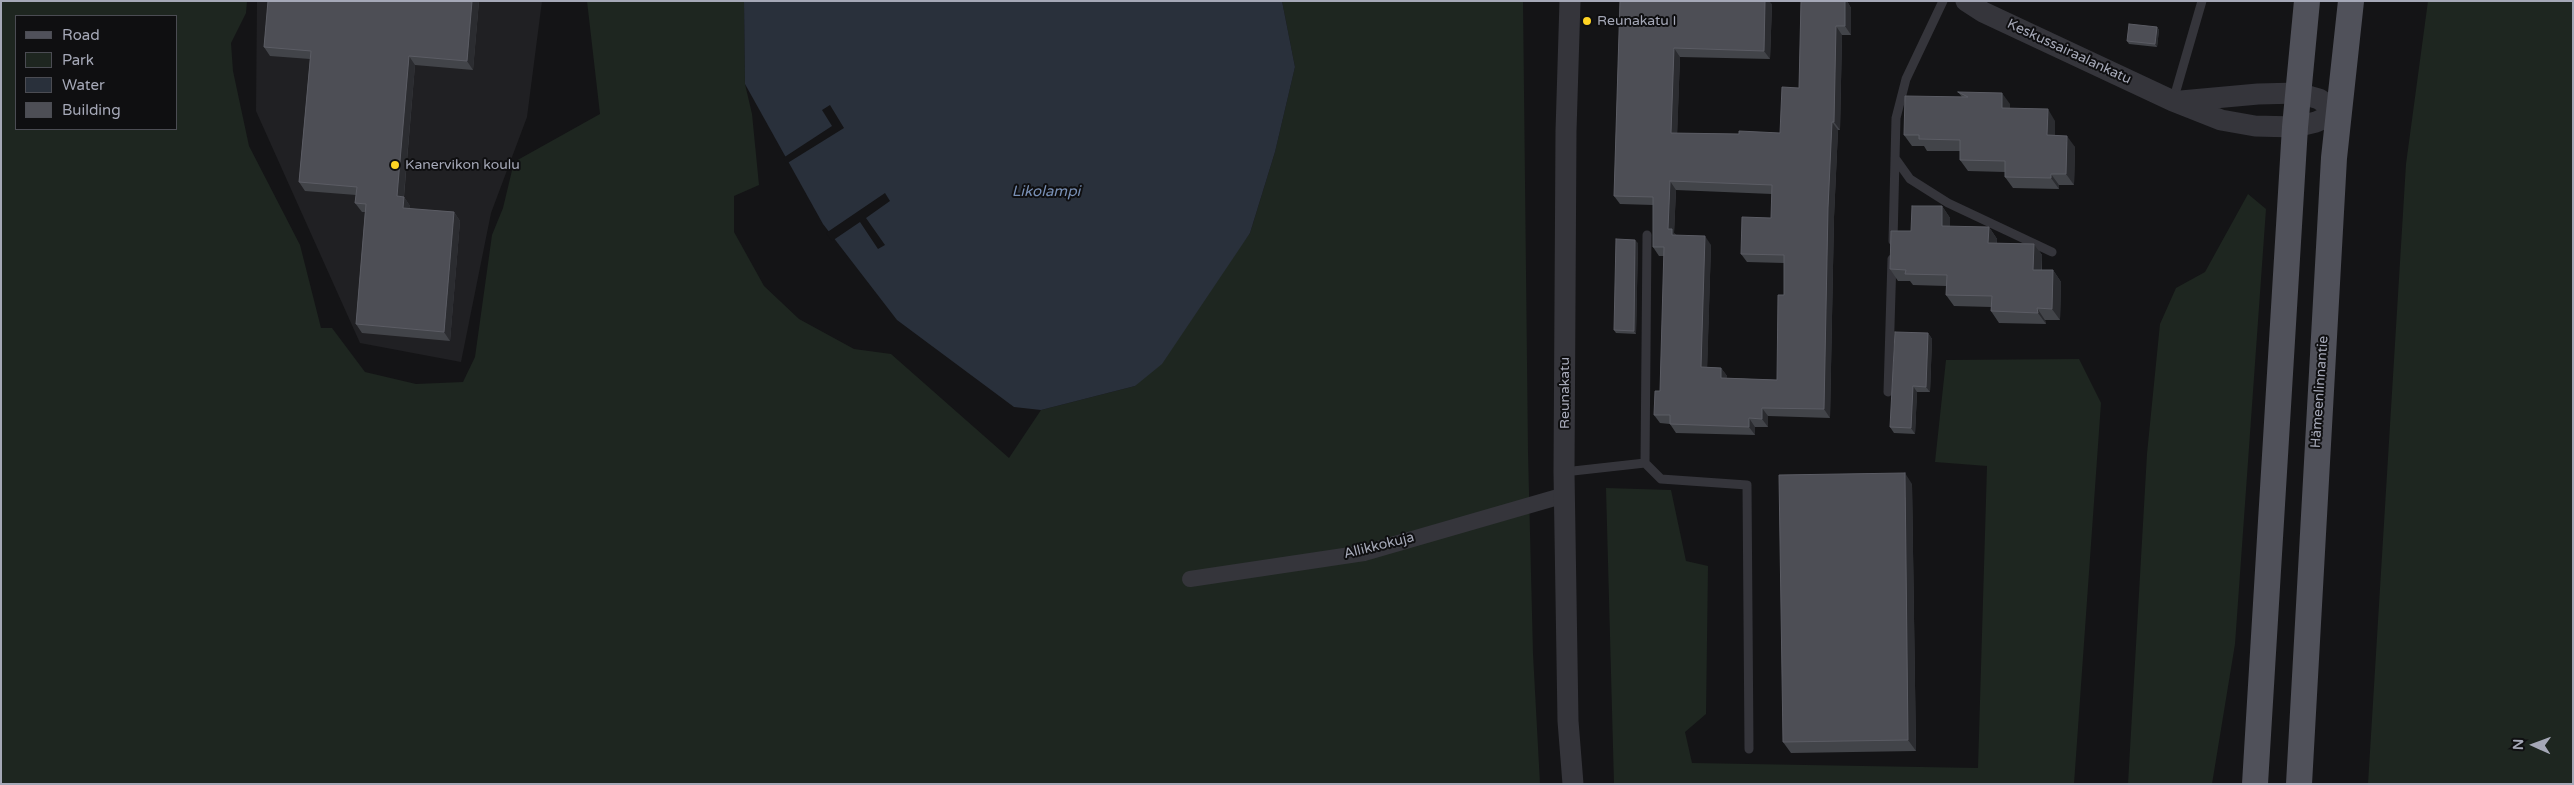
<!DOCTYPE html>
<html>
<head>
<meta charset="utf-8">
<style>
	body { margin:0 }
	#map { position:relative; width:2574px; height:785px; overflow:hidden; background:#141416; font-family:"Varela Round",sans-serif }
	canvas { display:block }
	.frame { position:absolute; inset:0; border:2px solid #a5a8b7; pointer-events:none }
	.legend { position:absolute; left:15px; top:15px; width:162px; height:115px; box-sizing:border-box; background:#0f0f11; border:1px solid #4b4c53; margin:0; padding:6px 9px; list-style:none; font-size:15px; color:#a5a8b7 }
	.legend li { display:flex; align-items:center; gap:10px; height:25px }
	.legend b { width:25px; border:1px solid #4b4c53 }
	.north { position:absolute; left:2509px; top:720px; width:50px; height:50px; -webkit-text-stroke:4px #0f0f11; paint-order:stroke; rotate:272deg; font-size:14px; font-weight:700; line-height:20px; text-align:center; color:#a5a8b7 }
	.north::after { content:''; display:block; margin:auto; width:18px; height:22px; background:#a5a8b7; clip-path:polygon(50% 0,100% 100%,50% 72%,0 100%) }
</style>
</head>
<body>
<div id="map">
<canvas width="2574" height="785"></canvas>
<div class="frame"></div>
<ul class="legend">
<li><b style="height:6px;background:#50515a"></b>Road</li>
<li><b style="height:14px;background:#1e2620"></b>Park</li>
<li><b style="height:14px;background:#29303b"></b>Water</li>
<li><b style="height:14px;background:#4d4e55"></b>Building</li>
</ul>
<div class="north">N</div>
</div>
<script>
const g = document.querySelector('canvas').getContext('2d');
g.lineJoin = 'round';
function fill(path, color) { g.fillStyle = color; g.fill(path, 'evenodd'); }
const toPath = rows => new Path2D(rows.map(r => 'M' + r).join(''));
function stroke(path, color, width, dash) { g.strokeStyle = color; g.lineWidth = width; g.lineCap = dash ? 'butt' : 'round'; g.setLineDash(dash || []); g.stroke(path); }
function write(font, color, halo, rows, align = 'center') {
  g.font = font + ' "Varela Round",sans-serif'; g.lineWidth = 4; g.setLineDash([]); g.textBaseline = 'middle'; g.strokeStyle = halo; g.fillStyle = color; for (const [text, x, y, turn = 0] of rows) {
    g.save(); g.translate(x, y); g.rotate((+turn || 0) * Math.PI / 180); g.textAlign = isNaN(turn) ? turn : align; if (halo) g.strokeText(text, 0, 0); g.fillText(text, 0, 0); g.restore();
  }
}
fill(toPath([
	[257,1,542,1,527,117,491,213,461,362,360,343,256,111]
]), '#202023');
fill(toPath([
	[1,1,247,1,246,13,231,43,233,71,249,146,300,245,321,328,332,328,365,372,416,384,463,382,475,357,492,235,503,208,514,162,600,114,587,1,744,1,745,84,752,114,759,185,734,196,734,232,764,286,799,319,854,349,891,354,1009,458,1041,410,1135,386,1250,233,1275,152,1295,67,1282,1,1523,1,1528,452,1533,654,1540,784,1,784],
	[16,16,176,16,176,129,16,129],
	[2428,1,2573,1,2573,784,2368,784,2406,164],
	[2248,194,2266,209,2235,644,2212,784,2128,784,2147,454,2160,324,2176,288,2205,272],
	[2079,359,2101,403,2074,784,1614,784,1606,488,1671,490,1686,561,1708,566,1706,714,1685,732,1692,763,1978,768,1987,466,1935,462,1946,360]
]), '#1e2620');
fill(toPath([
	[744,1,1282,1,1295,67,1275,152,1250,233,1162,364,1135,386,1041,410,1014,407,897,320,823,224,745,84]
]), '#29303b');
fill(toPath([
	[830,105,844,128,786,164,783,158,832,126,822,110],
	[885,193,890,201,866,218,885,245,878,249,860,222,832,241,826,233]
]), '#141416');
stroke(toPath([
	[2173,101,2202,1],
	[1895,158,1910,179,1948,203,2052,252],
	[1893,241,1896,118,1906,79,1943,1],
	[1888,392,1892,259],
	[1645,463,1647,235],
	[1564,472,1645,463,1661,479,1747,485,1749,749]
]), '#35353b', 9);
stroke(toPath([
	[1190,579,1364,553,1565,495]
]), '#35353b', 16);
stroke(toPath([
	[1570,1,1566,131,1564,472,1568,721,1573,784],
	[1966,1,1983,12,2173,101,2221,120,2255,126,2295,127,2316,122,2338,112],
	[2181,101,2258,94,2298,93,2319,99,2338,112]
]), '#35353b', 21);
stroke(toPath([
	[2255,784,2295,127,2307,1],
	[2299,784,2334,158,2351,1]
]), '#50515a', 26);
fill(toPath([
	[268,1,479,1,473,70,415,65,404,197,410,206,410,209,454,212,460,221,450,341,362,333,356,324,365,212,362,212,355,203,356,195,305,191,299,182,310,59,270,56,264,47],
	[1620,1,1772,4,1770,59,1680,57,1677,133,1739,134,1780,133,1799,88,1801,1,1847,1,1851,8,1851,35,1842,35,1840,130,1838,130,1834,217,1830,418,1768,416,1768,427,1755,427,1755,435,1676,433,1670,424,1660,423,1654,415,1660,391,1664,256,1659,256,1653,247,1653,205,1620,204,1614,196],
	[1676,190,1772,194,1771,218,1741,254,1747,262,1784,263,1784,295,1777,380,1727,378,1727,376,1721,368,1707,367,1711,245,1676,235,1674,233],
	[2157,27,2159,30,2157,47,2129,44,2127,41],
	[1958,92,2010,104,2010,108,2055,121,2055,135,2075,147,2074,185,2059,185,2059,189,2013,188,2005,177,2005,172,1968,171,1960,160,1960,151,1927,151,1924,146,1912,146,1904,135,1962,97],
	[1942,206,1950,218,1950,227,1989,227,1997,239,1997,243,2034,244,2042,255,2042,270,2053,270,2061,282,2060,320,2045,320,2046,324,1999,323,1991,311,1991,307,1954,306,1946,295,1946,286,1913,285,1910,281,1898,281,1890,269,1911,231],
	[1638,243,1636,334,1616,333,1614,330],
	[1928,333,1932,339,1930,392,1917,392,1915,434,1894,433,1890,427],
	[1912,484,1916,751,1791,753,1783,742]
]), '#424449');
fill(toPath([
	[472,1,479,1,473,70,467,61],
	[1765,1,1769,1,1772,4,1770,59,1764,51],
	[1845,1,1847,1,1851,8,1851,35,1845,26],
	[1836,26,1842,35,1840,130,1834,122],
	[2157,27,2159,30,2157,47,2155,44],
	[1674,48,1680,57,1677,141,1671,133],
	[409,56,415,65,403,205,397,196],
	[2002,93,2010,104,2010,120,2002,108],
	[2048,109,2055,121,2055,146,2047,135],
	[1832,122,1838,130,1834,217,1830,418,1824,409,1828,208],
	[2067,136,2075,147,2074,185,2066,174],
	[2051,174,2059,185,2059,189,2051,178],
	[1670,181,1676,190,1674,233,1678,238,1678,244,1668,229],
	[404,197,410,206,409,217,403,208],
	[1942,206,1950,218,1950,238,1942,226],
	[454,212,460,221,450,341,444,332],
	[1989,227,1997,239,1996,254,1988,243],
	[1705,236,1711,245,1707,376,1701,367],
	[1635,240,1638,243,1636,334,1634,331],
	[2034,244,2042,255,2041,281,2033,270],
	[2053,270,2061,282,2060,320,2052,309],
	[2037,308,2045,320,2046,324,2038,313],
	[1928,333,1932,339,1930,392,1926,387],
	[1721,368,1727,376,1727,386,1721,378],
	[1913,386,1917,392,1915,434,1911,428],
	[1762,408,1768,416,1768,427,1762,419],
	[1749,418,1755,427,1755,435,1749,427],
	[1905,473,1912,484,1916,751,1908,740]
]), '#2b2c30');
const building = toPath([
	[268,1,472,1,467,61,409,56,397,196,404,197,403,208,454,212,444,332,356,324,366,204,355,203,357,187,299,182,311,51,264,47,268,1],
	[1620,1,1765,1,1764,51,1674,48,1671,133,1739,134,1739,131,1780,133,1782,87,1799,88,1801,1,1845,1,1845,26,1836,26,1834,122,1832,122,1828,208,1824,409,1762,408,1762,419,1749,418,1749,427,1670,424,1670,415,1654,415,1655,391,1660,391,1664,247,1653,247,1653,197,1614,196,1620,1],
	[1670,181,1772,185,1771,218,1742,217,1741,254,1784,255,1784,295,1778,295,1777,380,1721,378,1721,368,1701,367,1705,236,1672,235,1672,229,1668,229,1670,181],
	[2129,24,2157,27,2155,44,2127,41,2129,24],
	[1958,92,2002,93,2002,108,2048,109,2047,135,2067,136,2066,174,2051,174,2051,178,2005,177,2005,161,1960,160,1960,140,1919,139,1919,135,1904,135,1905,96,1968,97,1958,92],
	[1912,206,1942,206,1942,226,1989,227,1988,243,2034,244,2033,270,2053,270,2052,309,2037,308,2038,313,1991,311,1992,296,1946,295,1947,275,1905,274,1906,270,1890,269,1891,231,1911,231,1912,206],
	[1616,239,1635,240,1634,331,1614,330,1616,239],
	[1895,332,1928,333,1926,387,1913,386,1911,428,1890,427,1895,332],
	[1905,473,1908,740,1783,742,1779,475,1905,473]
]);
fill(building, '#4d4e55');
stroke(building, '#5b5c64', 1);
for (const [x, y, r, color] of [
	[1587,21,5,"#ffd423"],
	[395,165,5,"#ffd423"]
]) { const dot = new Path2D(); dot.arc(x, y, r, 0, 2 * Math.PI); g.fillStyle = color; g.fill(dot); stroke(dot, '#0f0f11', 2); }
write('14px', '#a5a8b7', '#0f0f11', [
	["Reunakatu I",1597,21],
	["Kanervikon koulu",405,165]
], 'left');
write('14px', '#a5a8b7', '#0f0f11', [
	["Keskussairaalankatu",2069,52,25],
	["Hämeenlinnantie",2320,392,-86],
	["Reunakatu",1565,393,-90],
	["Allikkokuja",1379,546,-14]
]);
write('italic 15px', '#7990b5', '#0f0f11', [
	["Likolampi",1046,192]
]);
</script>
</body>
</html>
